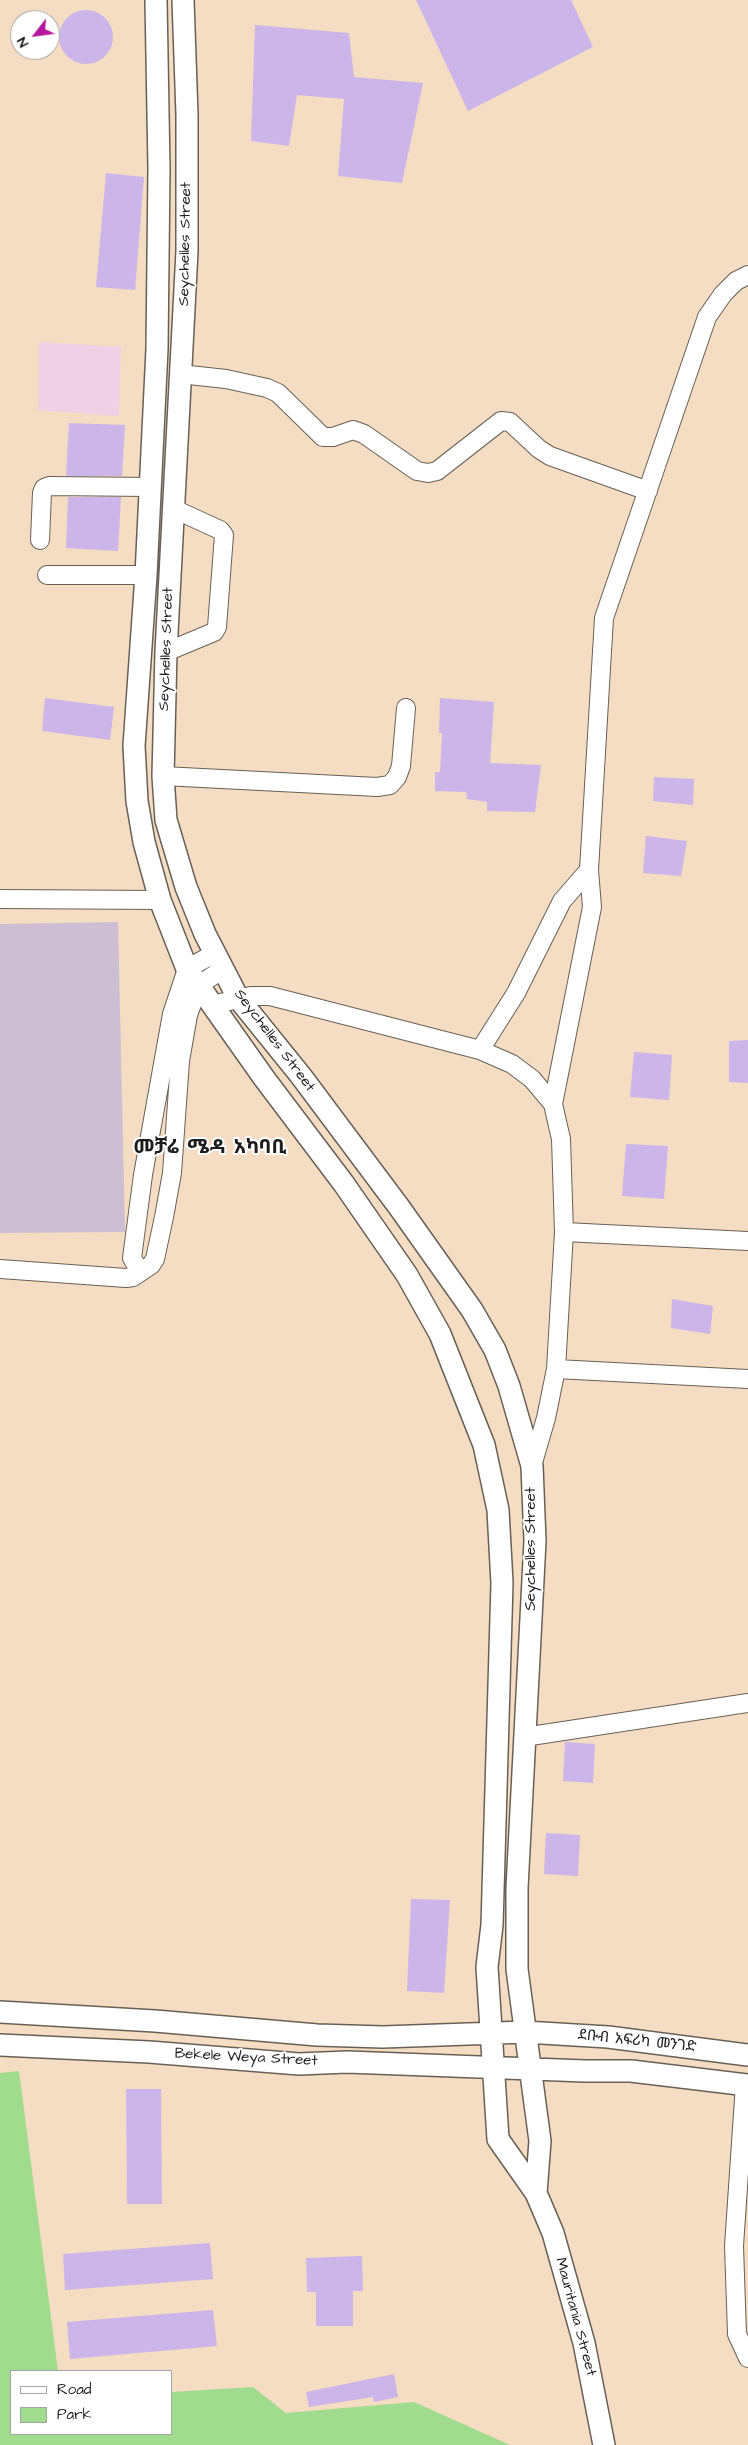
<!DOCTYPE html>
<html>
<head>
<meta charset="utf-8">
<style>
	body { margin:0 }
	#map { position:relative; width:748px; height:2445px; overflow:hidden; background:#f4ddc2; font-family:"Architects Daughter",sans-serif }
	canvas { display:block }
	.legend { position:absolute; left:10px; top:2370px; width:162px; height:65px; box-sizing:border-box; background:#fff; border:1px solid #a4a4a4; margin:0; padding:6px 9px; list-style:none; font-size:15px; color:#1c1c1c }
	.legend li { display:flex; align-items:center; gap:10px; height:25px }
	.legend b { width:25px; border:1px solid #a4a4a4 }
	.north { position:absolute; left:10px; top:10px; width:50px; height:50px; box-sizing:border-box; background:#fff; border:1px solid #a4a4a4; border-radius:50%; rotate:240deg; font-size:14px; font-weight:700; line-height:20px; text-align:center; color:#1c1c1c }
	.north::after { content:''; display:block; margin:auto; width:18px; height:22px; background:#b5179e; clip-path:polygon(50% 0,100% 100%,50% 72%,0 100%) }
</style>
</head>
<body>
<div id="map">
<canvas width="748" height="2445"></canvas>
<ul class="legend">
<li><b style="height:6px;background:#fff"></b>Road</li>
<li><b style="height:14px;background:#a1db8e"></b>Park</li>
</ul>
<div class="north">N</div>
</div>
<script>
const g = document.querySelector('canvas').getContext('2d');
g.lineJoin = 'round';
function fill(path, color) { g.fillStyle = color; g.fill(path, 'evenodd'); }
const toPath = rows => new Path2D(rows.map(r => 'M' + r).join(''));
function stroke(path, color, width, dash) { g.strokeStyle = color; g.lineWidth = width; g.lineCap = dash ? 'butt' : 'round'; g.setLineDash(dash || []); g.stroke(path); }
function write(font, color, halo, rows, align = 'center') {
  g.font = font + ' "Architects Daughter","Noto Sans Ethiopic",sans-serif'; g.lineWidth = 4; g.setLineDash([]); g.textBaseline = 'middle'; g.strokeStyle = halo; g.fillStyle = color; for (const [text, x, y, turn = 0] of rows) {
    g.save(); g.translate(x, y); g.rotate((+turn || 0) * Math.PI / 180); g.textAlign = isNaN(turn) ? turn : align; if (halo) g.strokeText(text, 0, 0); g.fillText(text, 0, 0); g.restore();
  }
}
fill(toPath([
	[39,342,121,347,119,416,38,410]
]), '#efd0e7');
fill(toPath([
	[118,922,125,1232,0,1233,0,924]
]), '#cdbed3');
fill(toPath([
	[19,2071,58,2371,11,2371,11,2434,171,2434,171,2392,253,2387,286,2413,414,2402,510,2445,0,2445,0,2073]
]), '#a1db8e');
fill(toPath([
	[416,0,571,0,593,47,468,111],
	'59 37a27 27 0 1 1 54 0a27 27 0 1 1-54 0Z',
	[255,25,349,33,354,77,423,83,402,183,338,176,344,99,297,95,289,146,251,141],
	[106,173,144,177,135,290,96,287],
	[69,423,125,425,122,476,66,476],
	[68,497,121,497,118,551,66,548],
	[45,698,114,707,110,740,42,731],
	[440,698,494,702,490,763,541,765,535,812,487,811,487,802,467,799,466,792,435,791,435,772,440,772,442,733,439,733],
	[654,777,694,779,693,805,653,801],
	[646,836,687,841,681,876,643,873],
	[748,1040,748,1083,729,1082,729,1041],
	[634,1052,672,1055,669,1100,630,1097],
	[626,1144,668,1146,664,1199,622,1196],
	[672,1299,713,1306,710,1334,671,1328],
	[565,1742,595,1744,593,1783,563,1781],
	[546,1833,580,1835,578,1876,544,1874],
	[411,1899,450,1900,444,1993,407,1991],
	[126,2089,161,2089,162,2204,127,2204],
	[210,2243,213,2279,65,2290,63,2254],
	[362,2256,363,2291,353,2291,353,2326,316,2326,316,2292,307,2292,306,2258],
	[213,2310,217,2346,70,2359,67,2322],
	[394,2374,398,2397,374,2402,373,2397,309,2407,306,2392]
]), '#ccb5e9');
const minor = toPath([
	[180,374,226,379,267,388,278,393,323,437,333,437,353,430,364,434,417,471,428,473,437,471,501,421,510,422,539,449,550,456,648,491],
	[40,540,42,493,44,488,49,486,150,487],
	[47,575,146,575],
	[166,652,214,632,217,627,224,535,220,530,174,509],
	[163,776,377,787,390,785,397,777,401,766,406,708],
	[0,899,160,900],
	[212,1005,251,996,270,996,480,1050,512,1064,532,1079,553,1104],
	[480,1050,516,993,562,901,589,870],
	[564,1232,748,1241],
	[0,1269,126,1278,133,1277,151,1265,155,1259,164,1217,172,1173,180,1061,188,1015,199,985,223,969],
	[140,1272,132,1258,143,1175,172,1014,187,969,215,953],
	[556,1369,748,1379],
	[532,1466,546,1418,556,1369,564,1232,561,1139,553,1104,592,907,589,870,604,618,707,317,723,294,736,281,748,275],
	[524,1737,748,1703],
	[745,2084,734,2246,737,2334,748,2358]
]);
const major = toPath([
	[156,0,159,168,157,349,146,575,134,746,137,801,144,842,160,900,187,969,264,1078,344,1184,407,1275,440,1334,484,1445,498,1510,502,1583,492,1925,487,1967,498,2139,536,2193,553,2233,584,2343,604,2445],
	[183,0,187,115,187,251,166,652,163,776,166,820,186,887,205,934,238,998,301,1076,399,1207,472,1310,495,1350,509,1386,532,1466,535,1541,517,1888,517,1969,540,2141,536,2193],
	[0,2012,155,2021,317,2035,383,2037,525,2032,608,2037,748,2055],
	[0,2045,149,2052,299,2064,347,2062,585,2071,631,2071,748,2085]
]);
stroke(minor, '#686056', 20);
stroke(major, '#686056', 24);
stroke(minor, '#fff', 18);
stroke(major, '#fff', 21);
write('15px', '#1c1c1c', '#fff', [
	["Seychelles Street",186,244,-89],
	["Seychelles Street",167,649,-88],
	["Seychelles Street",274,1041,53],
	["Seychelles Street",532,1549,-90],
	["ደቡብ አፍሪካ መንገድ",637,2042,6],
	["Bekele Weya Street",246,2058,3],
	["Mauritania Street",575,2317,75]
]);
write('bold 20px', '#1c1c1c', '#fff', [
	["መቻሬ ሜዳ አካባቢ",210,1149]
]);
</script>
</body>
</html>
